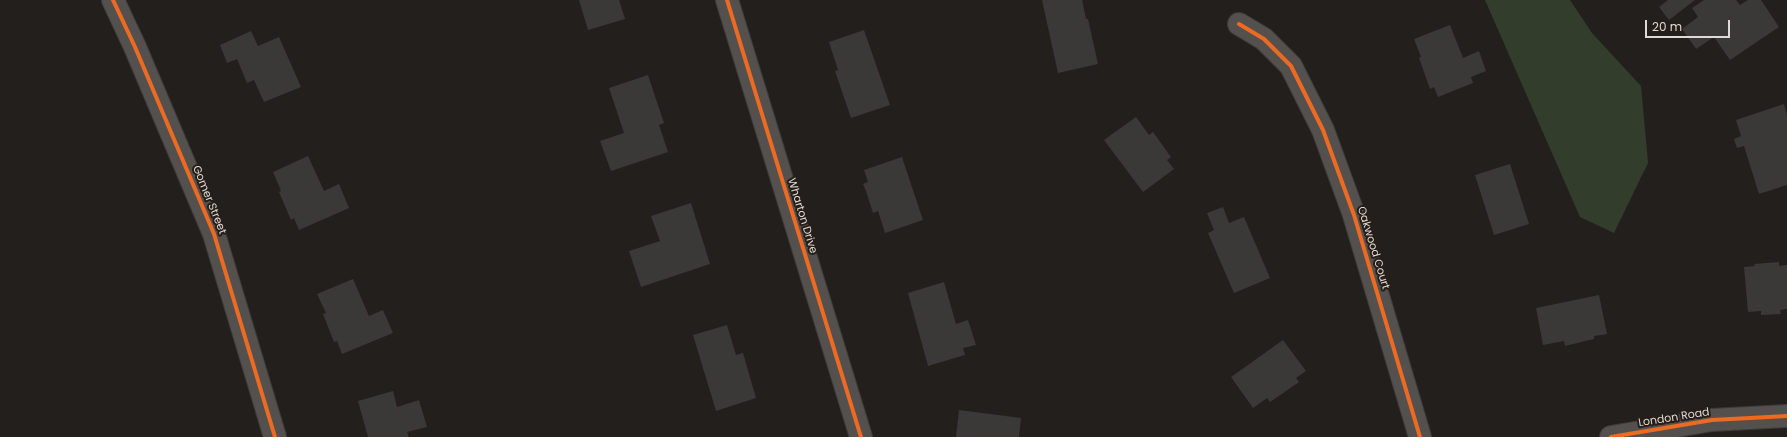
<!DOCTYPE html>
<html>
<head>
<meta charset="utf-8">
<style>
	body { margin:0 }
	#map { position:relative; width:1787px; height:437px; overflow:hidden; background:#231f1c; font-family:Poppins,sans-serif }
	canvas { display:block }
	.scale { position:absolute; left:1645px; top:20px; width:85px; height:18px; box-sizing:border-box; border:2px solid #dfdad6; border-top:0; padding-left:5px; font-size:12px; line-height:14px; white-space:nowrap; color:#dfdad6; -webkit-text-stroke:3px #261e19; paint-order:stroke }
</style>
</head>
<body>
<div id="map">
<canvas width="1787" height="437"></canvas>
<div class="scale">20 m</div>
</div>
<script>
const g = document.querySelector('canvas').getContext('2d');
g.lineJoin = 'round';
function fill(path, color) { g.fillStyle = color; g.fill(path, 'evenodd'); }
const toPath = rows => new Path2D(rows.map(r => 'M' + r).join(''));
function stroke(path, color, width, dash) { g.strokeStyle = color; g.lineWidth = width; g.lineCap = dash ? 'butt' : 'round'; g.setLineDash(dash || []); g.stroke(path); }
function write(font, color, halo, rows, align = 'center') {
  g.font = font + ' Poppins,sans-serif'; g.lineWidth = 4; g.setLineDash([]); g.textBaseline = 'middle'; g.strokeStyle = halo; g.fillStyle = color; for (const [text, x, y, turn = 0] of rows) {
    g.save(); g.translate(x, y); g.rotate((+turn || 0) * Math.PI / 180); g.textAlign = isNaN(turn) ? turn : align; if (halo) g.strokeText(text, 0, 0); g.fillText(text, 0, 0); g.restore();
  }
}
fill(toPath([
	[1485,0,1570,0,1592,33,1641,86,1648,162,1649,174,1648,163,1614,233,1580,217]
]), '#323d2c');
fill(toPath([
	[579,0,619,0,625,19,588,30],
	[1042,0,1082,0,1086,19,1088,19,1098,64,1058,73],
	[1668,0,1695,0,1669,20,1659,7],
	[1704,0,1736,0,1740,5,1748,0,1761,0,1779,27,1730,60,1714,37,1696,49,1682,29,1698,17,1692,8],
	[1450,25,1463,58,1479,51,1486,71,1471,77,1473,83,1438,97,1434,87,1430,89,1419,58,1421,57,1414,39],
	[864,30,890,105,851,118,835,71,838,70,829,42],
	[251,31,258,46,279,37,301,87,264,102,254,80,247,83,237,59,227,63,220,45],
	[648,75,664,123,659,125,668,152,611,171,600,141,624,133,609,88],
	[1784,104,1787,115,1787,185,1759,194,1744,146,1737,148,1734,139,1741,136,1736,120],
	[1136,117,1149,135,1153,132,1171,157,1167,160,1174,169,1143,192,1104,140],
	[308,156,324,191,339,184,349,208,299,230,294,218,291,220,279,192,281,191,273,172],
	[902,157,923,220,885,233,878,211,873,213,866,191,863,184,868,182,864,170],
	[1510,164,1529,224,1494,235,1475,175],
	[691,203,710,264,641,287,629,251,660,241,651,216],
	[1223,207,1229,223,1244,217,1270,278,1234,293,1208,233,1214,230,1207,213],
	[1779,262,1779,266,1787,265,1787,309,1780,310,1781,314,1761,315,1761,311,1748,312,1744,267,1755,266,1754,264],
	[353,279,369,316,383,310,393,333,342,354,337,341,334,342,323,314,326,313,317,294],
	[944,282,956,324,968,320,976,345,963,348,965,355,928,366,908,293],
	[1599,295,1607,334,1594,336,1594,339,1565,346,1564,341,1543,345,1536,308],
	[727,325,736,355,743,353,756,398,716,411,693,335],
	[1283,340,1306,371,1296,378,1299,382,1270,402,1267,398,1253,408,1231,377],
	[393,391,397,407,419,400,427,427,407,432,409,437,368,437,358,401],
	[959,410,1021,418,1019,437,956,437]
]), '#3b3838');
const minor = toPath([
	[113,0,135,47,214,234,275,437],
	[727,0,861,437],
	[1239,24,1264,39,1291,66,1323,130,1354,215,1420,437],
	[1611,437,1712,420,1787,416]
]);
stroke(minor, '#3e3b38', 24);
stroke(minor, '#53504e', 22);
stroke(toPath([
	[113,0,135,47,214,234,275,437],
	[727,0,861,437],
	[1239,24,1264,39,1291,66,1323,130,1354,215,1420,437],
	[1611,437,1712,420,1787,416]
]), '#ed6a23', 4);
write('11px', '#dfdad6', '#261e19', [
	["Gomer Street",209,200,68],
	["Wharton Drive",802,216,73],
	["Oakwood Court",1373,248,73],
	["London Road",1674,418,-9]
]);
</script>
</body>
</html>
